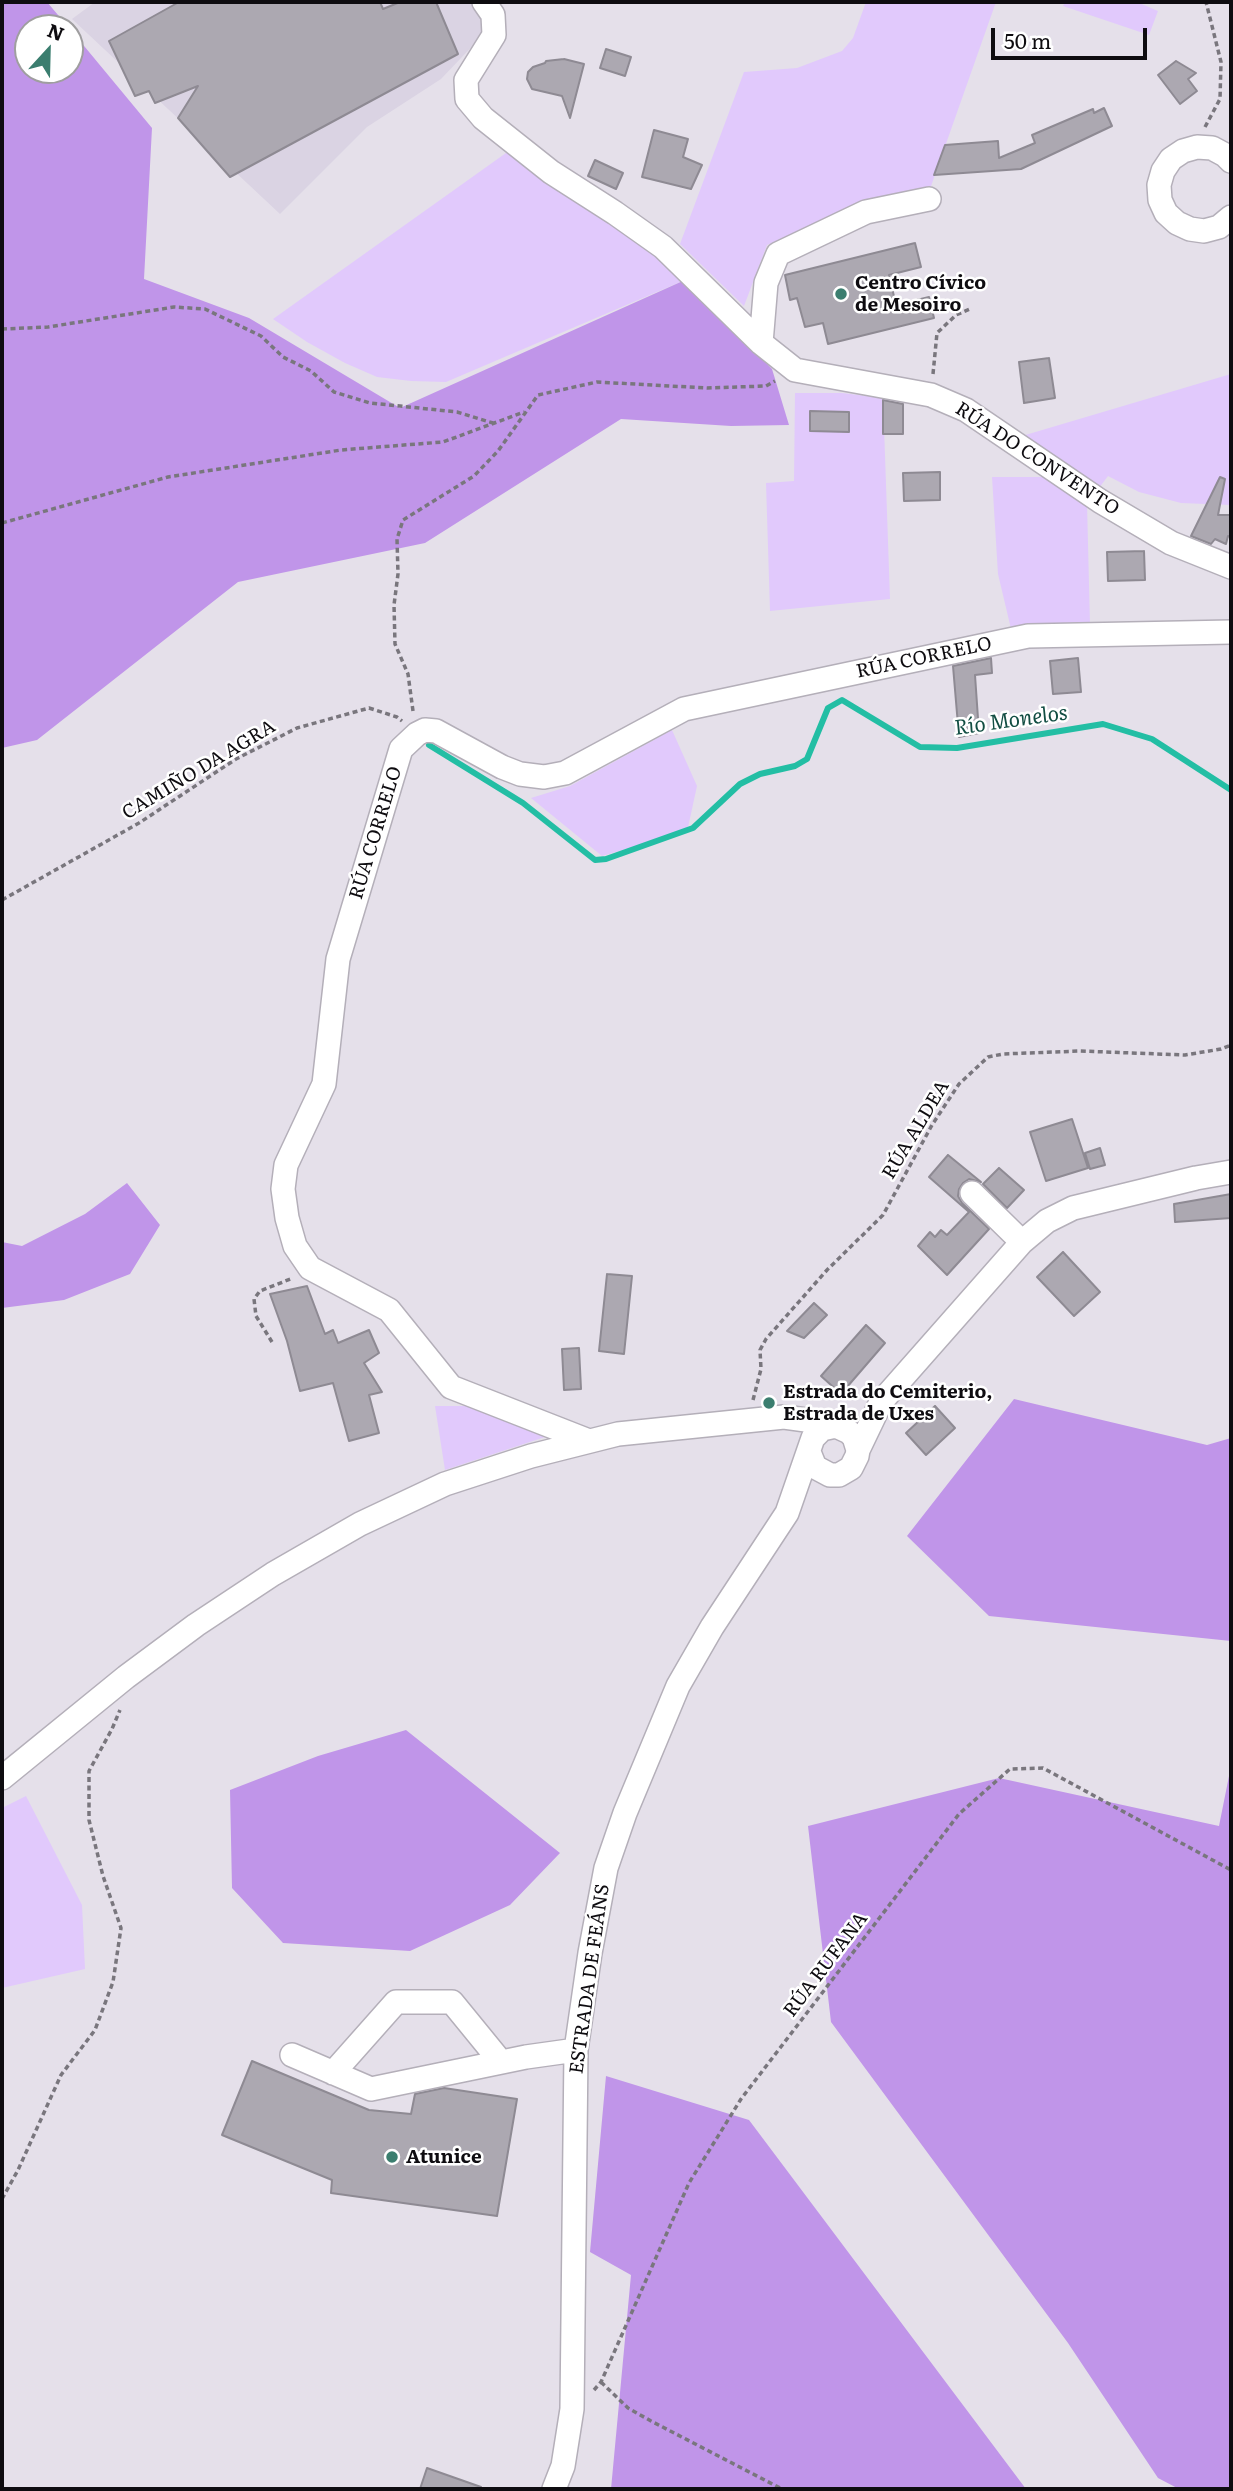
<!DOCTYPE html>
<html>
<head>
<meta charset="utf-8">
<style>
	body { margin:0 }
	#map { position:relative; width:1233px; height:2491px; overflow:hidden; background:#e5e0ea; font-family:Literata,serif }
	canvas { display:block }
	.frame { position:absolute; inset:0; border:4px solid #0e0c10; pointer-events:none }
	.north { position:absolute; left:14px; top:14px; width:70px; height:70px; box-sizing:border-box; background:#fff; border:2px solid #9f9e9f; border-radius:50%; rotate:22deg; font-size:19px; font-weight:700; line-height:28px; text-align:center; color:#0e0c10 }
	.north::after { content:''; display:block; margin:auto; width:24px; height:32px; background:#3b7e6f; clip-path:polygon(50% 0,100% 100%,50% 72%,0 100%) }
	.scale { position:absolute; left:991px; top:28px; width:156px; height:32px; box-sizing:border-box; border:4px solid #0e0c10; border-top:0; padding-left:9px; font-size:21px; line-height:24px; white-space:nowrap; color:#0e0c10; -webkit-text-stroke:5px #fff; paint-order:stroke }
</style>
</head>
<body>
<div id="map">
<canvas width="1233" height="2491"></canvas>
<div class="frame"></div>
<div class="north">N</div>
<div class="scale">50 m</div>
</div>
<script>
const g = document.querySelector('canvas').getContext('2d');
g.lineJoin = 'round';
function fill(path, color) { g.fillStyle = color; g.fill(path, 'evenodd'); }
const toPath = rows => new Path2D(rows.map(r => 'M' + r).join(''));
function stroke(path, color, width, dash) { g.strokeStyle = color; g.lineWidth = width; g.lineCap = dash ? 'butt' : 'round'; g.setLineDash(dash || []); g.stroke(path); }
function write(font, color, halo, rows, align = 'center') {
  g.font = font + ' Literata,serif'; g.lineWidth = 5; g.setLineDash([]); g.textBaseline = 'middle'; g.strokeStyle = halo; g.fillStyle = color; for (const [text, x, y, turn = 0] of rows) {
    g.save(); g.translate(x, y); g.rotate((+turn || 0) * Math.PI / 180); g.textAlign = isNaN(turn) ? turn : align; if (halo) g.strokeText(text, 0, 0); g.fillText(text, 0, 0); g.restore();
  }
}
fill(toPath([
	[95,2,472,2,484,19,482,36,441,79,367,127,280,214,72,19]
]), '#dad3e3');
fill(toPath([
	[866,2,996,2,930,189,871,200,767,245,744,306,680,244,744,72,797,68,842,51,853,38],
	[1065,2,1137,2,1158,11,1149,35,1063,6],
	[513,148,612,218,685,280,446,382,411,381,377,377,345,363,307,342,273,319],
	[1231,374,1231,505,1181,503,1139,492,1108,476,1099,488,1022,436],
	[795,393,842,393,883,398,890,599,770,611,766,483,794,481],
	[992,477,1049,477,1087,503,1090,625,1012,633,998,574],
	[672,730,697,786,687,832,602,856,531,798,570,786],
	[435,1406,477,1406,551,1435,445,1470],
	[26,1796,82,1905,85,1969,2,1988,2,1808]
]), '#e1c9fc');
fill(toPath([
	[2,2,47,2,69,28,28,28,28,70,70,70,70,29,152,128,144,279,249,318,400,408,685,280,772,369,789,425,731,426,621,419,425,543,238,582,37,740,2,748],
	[127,1183,160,1225,130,1274,64,1300,2,1308,2,1242,22,1246,85,1214],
	[1014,1399,1207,1445,1231,1438,1231,1641,989,1616,907,1536],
	[406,1730,560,1853,510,1905,410,1951,283,1943,232,1888,230,1790,318,1756],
	[1231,1766,1231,2489,1179,2489,1158,2478,1068,2343,831,2022,808,1826,999,1778,1219,1826],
	[606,2076,749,2120,1026,2489,611,2489,631,2275,590,2252]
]), '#c095e9');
stroke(toPath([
	[429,745,523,803,595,860,606,859,693,828,740,784,760,774,795,766,807,759,828,708,842,700,920,747,957,748,1103,724,1152,739,1231,790]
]), '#23bea4', 6);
const building = toPath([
	[179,2,380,2,383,9,400,2,436,2,458,54,230,177,178,118,198,86,155,103,149,91,135,96,109,41,179,2],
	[606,49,631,57,625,76,600,68,606,49],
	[564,59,584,64,570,118,562,96,532,89,527,79,528,72,533,67,545,63,546,61,564,59],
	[1176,61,1196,73,1188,79,1197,91,1180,104,1158,75,1176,61],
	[1104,108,1112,126,1021,169,934,175,945,145,998,141,999,158,1035,143,1032,135,1093,109,1094,113,1104,108],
	[654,130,688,139,683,157,702,165,691,189,642,177,654,130],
	[595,160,623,173,616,189,588,176,595,160],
	[915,243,921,267,889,275,896,305,929,297,934,318,828,344,823,323,805,327,797,298,790,300,785,275,915,243],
	[1049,358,1055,398,1024,403,1019,362,1049,358],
	[883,400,903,404,903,434,883,434,883,400],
	[810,411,849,412,849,432,810,431,810,411],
	[940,472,940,500,904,501,903,473,940,472],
	[1220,477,1225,479,1218,515,1231,515,1231,537,1228,536,1226,544,1215,539,1211,544,1191,536,1220,477],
	[1144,551,1145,580,1108,581,1107,552,1144,551],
	[991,658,992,673,975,675,979,733,959,737,953,666,991,658],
	[1078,658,1081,692,1053,694,1050,661,1078,658],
	[1072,1119,1088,1168,1046,1181,1030,1132,1072,1119],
	[1100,1148,1105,1165,1090,1169,1085,1153,1100,1148],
	[948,1155,981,1182,969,1179,963,1183,959,1189,958,1196,962,1203,989,1229,947,1275,918,1246,930,1232,935,1237,941,1230,947,1235,969,1212,929,1177,948,1155],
	[999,1168,1024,1190,1007,1208,983,1184,999,1168],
	[1231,1194,1231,1218,1175,1222,1174,1204,1231,1194],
	[1063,1252,1100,1292,1074,1316,1037,1277,1063,1252],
	[607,1274,632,1276,624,1354,599,1351,607,1274],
	[307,1286,325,1334,333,1330,338,1343,369,1330,379,1353,364,1363,382,1392,369,1395,379,1433,349,1441,333,1383,300,1391,287,1341,270,1294,307,1286],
	[814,1303,827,1315,804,1338,787,1331,814,1303],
	[866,1325,885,1343,841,1394,821,1376,866,1325],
	[579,1348,581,1389,564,1390,562,1349,579,1348],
	[935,1406,955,1428,926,1455,906,1433,935,1406],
	[252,2061,369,2110,411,2114,415,2094,444,2088,517,2099,497,2216,331,2193,332,2180,222,2135,252,2061],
	[427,2468,481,2487,480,2489,420,2489,427,2468]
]);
fill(building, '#aca8b1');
stroke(building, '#8e8a93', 2);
const minor = toPath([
	[484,2,493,15,494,35,466,80,467,99,483,118,551,172,615,213,663,247,761,343,795,370,931,395,966,410,1100,501,1171,543,1231,567],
	[1231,161,1225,155,1212,148,1197,147,1183,151,1171,159,1163,171,1159,185,1160,200,1166,213,1177,223,1190,229,1204,231,1219,227,1231,217],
	[761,343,766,283,778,254,866,212,929,199],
	[972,1193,1022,1242],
	[589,1441,451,1387,389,1310,310,1268,295,1246,287,1218,283,1189,286,1165,324,1084,338,959,401,749,417,734,425,730,436,731,502,767,520,774,544,777,565,773,684,709,1028,636,1231,632],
	[858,1450,881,1402,1022,1242,1047,1221,1073,1208,1196,1178,1231,1172],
	[2,1778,126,1677,196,1625,273,1574,360,1524,445,1484,531,1456,618,1434,784,1417,806,1420,828,1427],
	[292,2055,371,2089,526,2057,576,2050],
	[333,2073,396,2002,452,2002,501,2062],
	[554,2489,563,2466,572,2409,576,2050,590,1953,606,1868,625,1813,678,1686,712,1627,787,1513,813,1438,822,1429,836,1426,849,1432,854,1437,858,1450,857,1456,851,1468,839,1475,830,1475,815,1467,809,1452]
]);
stroke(minor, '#b4afb9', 26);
stroke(toPath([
	[1205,127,1220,99,1221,62,1206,2],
	[2,329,48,327,174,307,205,309,261,336,283,357,311,371,334,392,370,403,457,412,493,423],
	[933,374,937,333,956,315,970,309],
	[2,523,168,477,341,450,443,442,524,412],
	[413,711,408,674,395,644,394,605,398,574,397,539,403,520,474,476,498,451,538,395,597,382,707,388,766,386,775,381],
	[2,900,139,823,236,759,297,728,369,708,397,717,402,721],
	[272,1342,256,1316,254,1299,260,1291,293,1278],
	[753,1400,761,1369,760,1350,766,1339,827,1270,883,1215,932,1125,959,1084,988,1057,1003,1054,1080,1051,1185,1055,1221,1049,1231,1045],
	[2,2199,18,2170,61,2075,95,2030,113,1982,121,1928,103,1876,89,1820,89,1771,112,1729,120,1710],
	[601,2382,628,2408,651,2421,782,2489],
	[594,2390,601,2382,689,2183,741,2099,959,1814,1010,1769,1043,1768,1231,1870]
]), '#79767d', 3.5, [5, 3.5]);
stroke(minor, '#fff', 23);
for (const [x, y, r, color] of [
	[841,294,7,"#3b7e6f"],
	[769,1403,7,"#3b7e6f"],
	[392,2157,7,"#3b7e6f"]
]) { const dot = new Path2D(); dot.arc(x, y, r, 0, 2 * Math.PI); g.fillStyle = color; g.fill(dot); stroke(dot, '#fff', 2.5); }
write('bold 19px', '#0e0c10', '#fff', [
	["Centro Cívico",855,283],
	["de Mesoiro",855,305],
	["Estrada do Cemiterio,",783,1392],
	["Estrada de Uxes",783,1414],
	["Atunice",406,2157]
], 'left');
write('19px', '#0e0c10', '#fff', [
	["RÚA DO CONVENTO",1037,459,33],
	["RÚA CORRELO",924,658,-12],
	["CAMIÑO DA AGRA",199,770,-31],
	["RÚA CORRELO",376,833,-73],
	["RÚA ALDEA",916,1130,-59],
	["RÚA RUFANA",826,1965,-53],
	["ESTRADA DE FEÁNS",590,1979,-82]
]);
write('italic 21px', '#124e43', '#fff', [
	["Río Monelos",1011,721,-8]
]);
</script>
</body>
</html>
